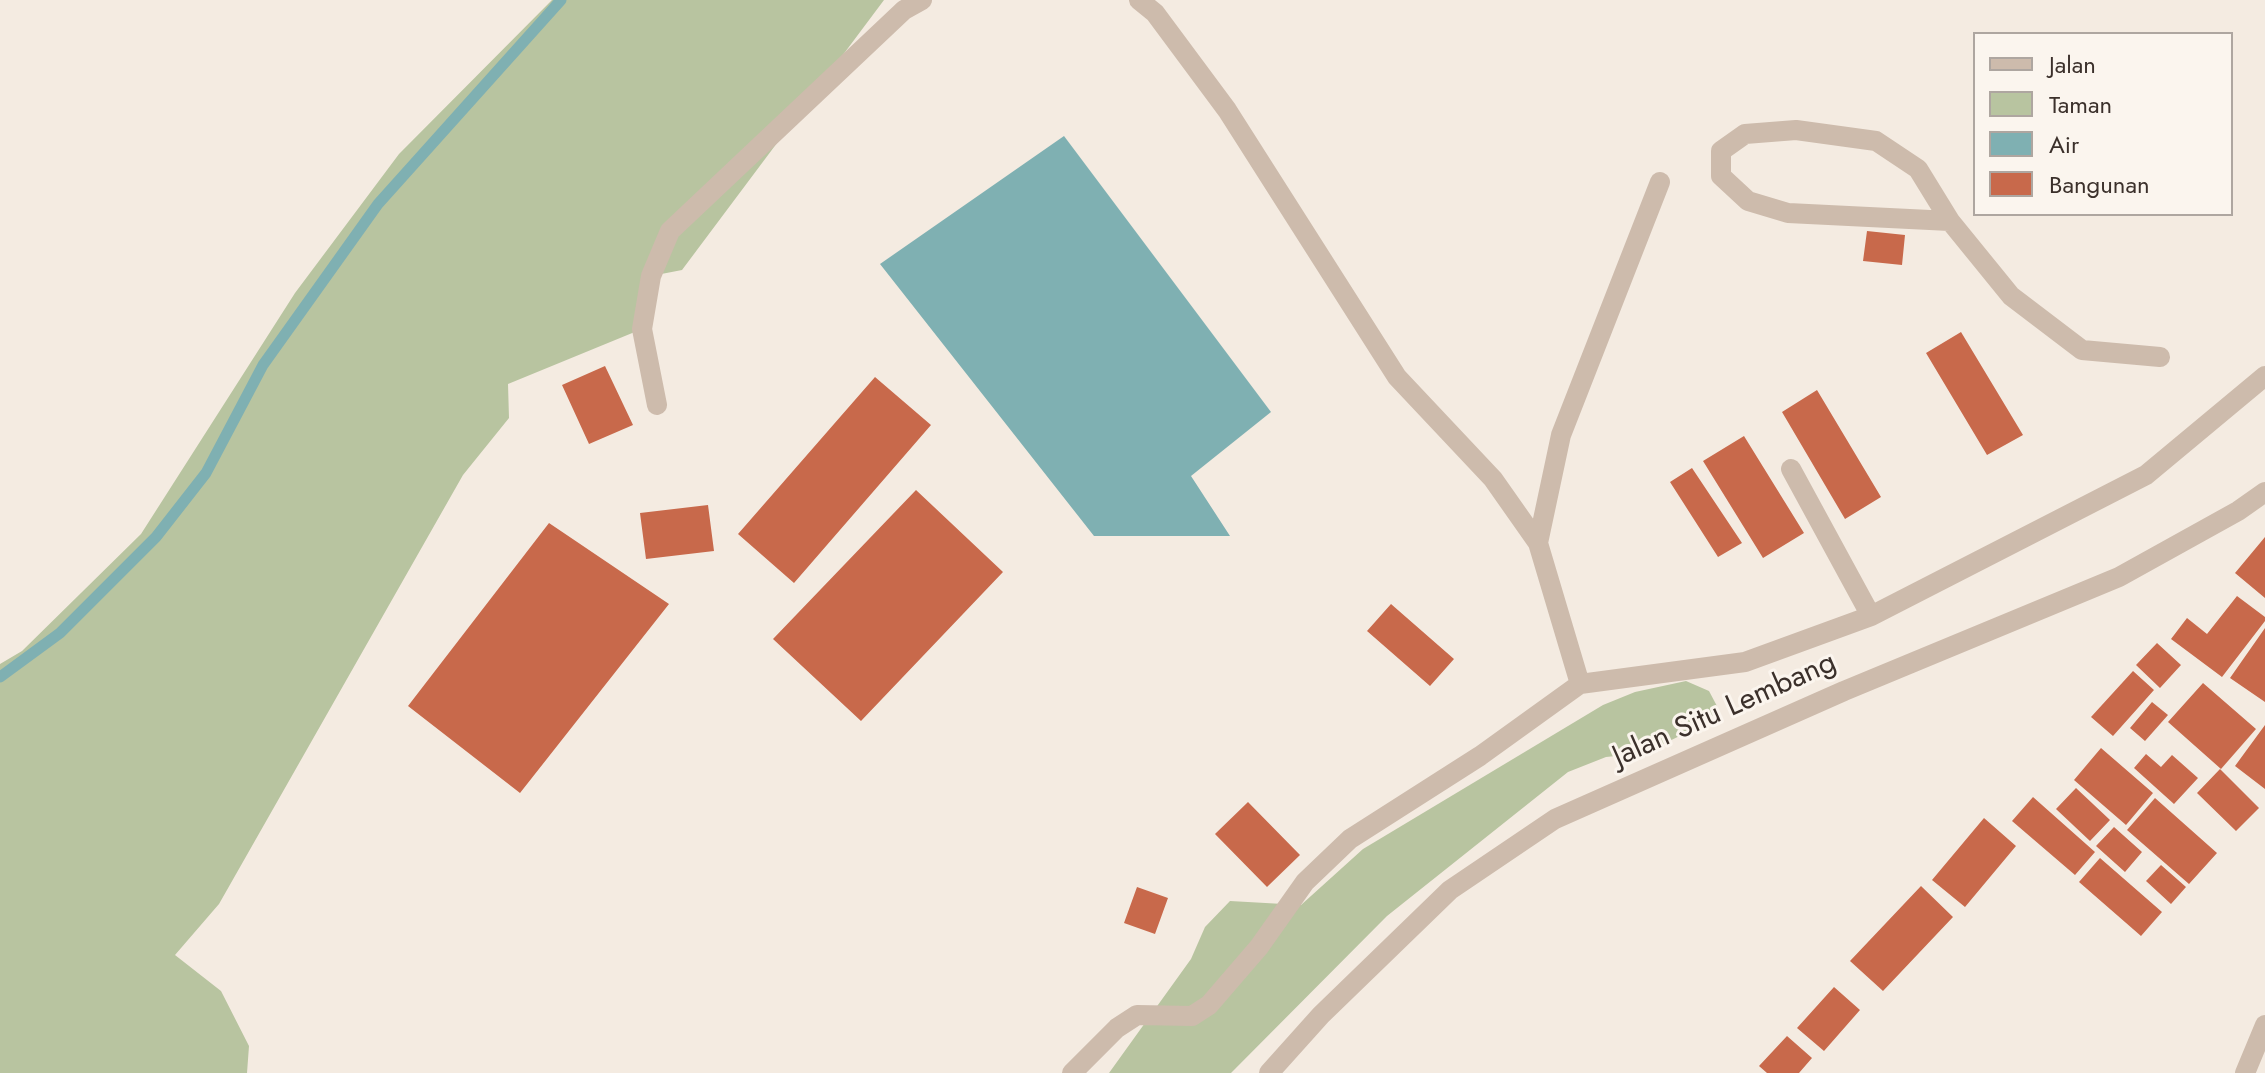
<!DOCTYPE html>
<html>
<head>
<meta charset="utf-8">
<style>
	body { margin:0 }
	#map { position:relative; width:2265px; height:1073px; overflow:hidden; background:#f4ebe1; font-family:Jost,sans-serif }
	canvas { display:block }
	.legend { position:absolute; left:1973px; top:32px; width:260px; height:184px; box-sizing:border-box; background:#fbf5ee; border:2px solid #aea6a0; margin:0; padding:10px 14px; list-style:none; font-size:24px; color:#3b302b }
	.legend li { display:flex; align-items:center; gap:16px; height:40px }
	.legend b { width:40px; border:2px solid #aea6a0 }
</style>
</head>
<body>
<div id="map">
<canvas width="2265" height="1073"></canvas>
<ul class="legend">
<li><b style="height:10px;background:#cdbbac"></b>Jalan</li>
<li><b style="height:22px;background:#b8c4a0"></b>Taman</li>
<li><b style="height:22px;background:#7fb0b2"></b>Air</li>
<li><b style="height:22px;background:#c8694b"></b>Bangunan</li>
</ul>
</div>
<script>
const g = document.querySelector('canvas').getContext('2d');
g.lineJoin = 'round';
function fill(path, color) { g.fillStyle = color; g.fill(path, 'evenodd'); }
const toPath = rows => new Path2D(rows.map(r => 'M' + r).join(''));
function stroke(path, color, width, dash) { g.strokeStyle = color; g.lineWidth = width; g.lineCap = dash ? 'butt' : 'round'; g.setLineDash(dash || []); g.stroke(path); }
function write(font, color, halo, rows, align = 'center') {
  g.font = font + ' Jost,sans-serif'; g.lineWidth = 6; g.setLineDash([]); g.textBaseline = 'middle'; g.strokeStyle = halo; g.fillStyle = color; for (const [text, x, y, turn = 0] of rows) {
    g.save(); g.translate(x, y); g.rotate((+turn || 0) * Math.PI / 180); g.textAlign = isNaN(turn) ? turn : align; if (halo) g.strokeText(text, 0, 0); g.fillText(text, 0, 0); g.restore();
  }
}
fill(toPath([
	[552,0,884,0,682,270,651,276,642,329,508,384,509,418,463,475,219,904,175,955,221,991,249,1046,247,1073,0,1073,0,664,22,651,141,534,295,293,399,154],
	[1686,681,1709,691,1718,708,1708,722,1645,753,1606,757,1568,772,1387,916,1231,1073,1109,1073,1191,959,1205,927,1230,901,1301,905,1363,849,1603,705,1635,692]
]), '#b8c4a0');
fill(toPath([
	[1064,136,1271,412,1191,476,1230,536,1094,536,880,264]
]), '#7fb0b2');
stroke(toPath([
	[0,677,60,633,156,537,206,473,263,365,378,204,561,0]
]), '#7fb0b2', 11);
fill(toPath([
	[1867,231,1905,235,1902,265,1863,261],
	[1961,332,2023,435,1987,455,1926,353],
	[605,366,633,425,589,444,562,385],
	[875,377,931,425,794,583,738,534],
	[1817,390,1881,497,1845,519,1782,412],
	[1744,436,1804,533,1763,558,1703,461],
	[1692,468,1742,543,1718,557,1670,482],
	[916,490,1003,572,861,721,773,639],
	[708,505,714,551,646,559,640,513],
	[549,523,669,604,520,793,408,706],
	[2265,537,2265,598,2235,573],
	[2237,596,2265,617,2265,621,2222,677,2171,639,2187,618,2207,634],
	[1391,604,1454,659,1430,686,1367,631],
	[2265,628,2265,702,2230,678],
	[2157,643,2181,665,2160,688,2136,665],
	[2133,671,2154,690,2113,736,2091,717],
	[2203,683,2256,729,2221,769,2168,722],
	[2152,702,2168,715,2145,741,2130,728],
	[2265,725,2265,789,2235,766],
	[2101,748,2153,793,2126,825,2074,780],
	[2146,754,2161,767,2172,755,2198,778,2174,804,2134,768],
	[2220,769,2259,808,2236,831,2197,793],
	[2076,788,2110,820,2090,841,2056,809],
	[2033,797,2095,852,2075,875,2012,821],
	[2155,798,2217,853,2189,884,2127,830],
	[1248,802,1300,855,1267,887,1215,834],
	[1984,818,2016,846,1965,907,1932,880],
	[2114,827,2142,852,2125,872,2096,846],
	[2100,858,2162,912,2141,936,2079,882],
	[2161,865,2186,887,2171,904,2146,881],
	[1921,886,1953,917,1883,991,1850,961],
	[1137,887,1168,898,1155,934,1124,923],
	[1834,987,1860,1010,1824,1051,1797,1028],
	[1787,1036,1812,1058,1799,1073,1767,1073,1759,1066]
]), '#c8694b');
stroke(toPath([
	[1139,0,1155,13,1227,110,1397,377,1493,479,1538,543,1580,684,1745,662,1871,616,2146,475,2265,376],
	[1950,221,1788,213,1748,201,1721,176,1721,151,1745,134,1796,130,1876,141,1918,169,1950,221,2011,296,2082,350,2160,357],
	[657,405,642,329,651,276,670,231,904,10,922,0],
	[1791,469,1871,616],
	[1538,543,1561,435,1660,182],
	[1072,1073,1117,1028,1137,1015,1192,1016,1209,1005,1259,947,1305,882,1350,839,1480,756,1580,684],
	[1269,1073,1321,1015,1450,890,1555,819,1844,691,2119,577,2238,511,2265,492],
	[2245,1073,2265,1025]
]), '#cdbbac', 20);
write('30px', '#3b302b', '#fbf5ee', [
	["Jalan Situ Lembang",1725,711,-24]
]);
</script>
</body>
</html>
